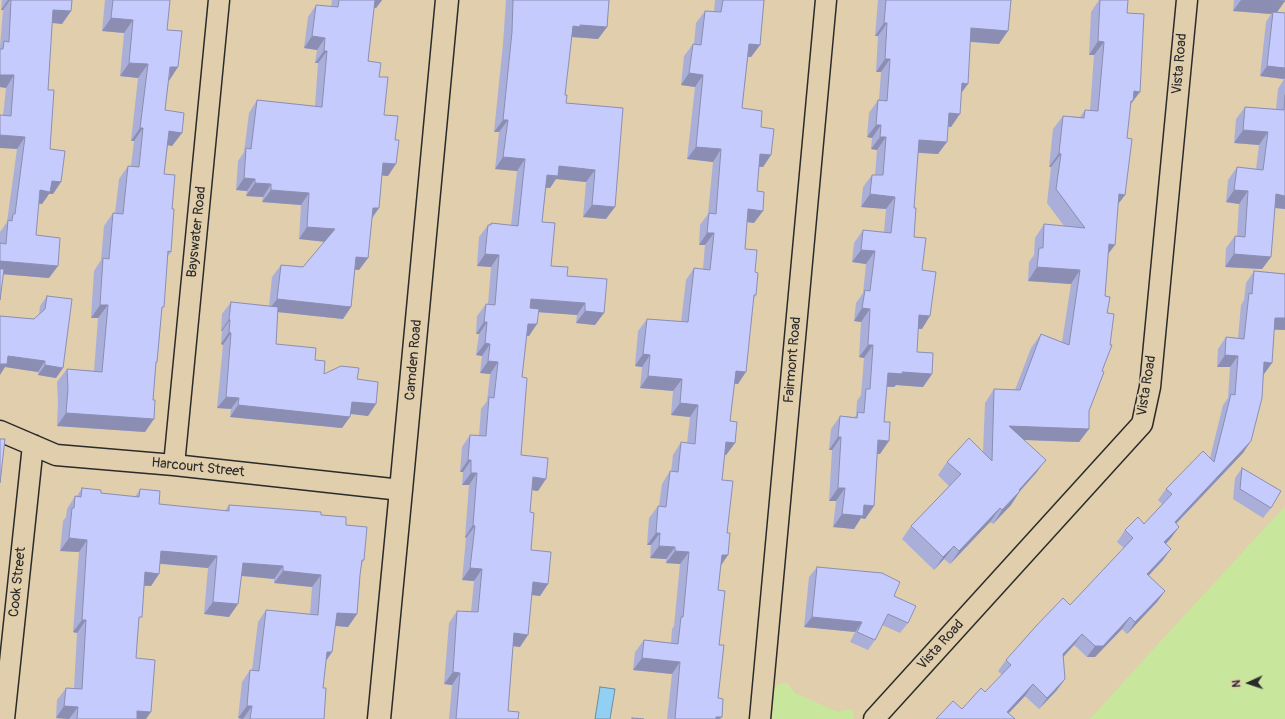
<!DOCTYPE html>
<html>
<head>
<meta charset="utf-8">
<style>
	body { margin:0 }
	#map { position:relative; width:1285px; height:719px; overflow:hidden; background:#e0ceac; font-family:Pangolin,sans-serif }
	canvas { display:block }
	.north { position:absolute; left:1229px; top:663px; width:40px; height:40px; -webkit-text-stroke:3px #e0ceac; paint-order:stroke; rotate:267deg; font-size:11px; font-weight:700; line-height:16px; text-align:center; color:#2b2b2b }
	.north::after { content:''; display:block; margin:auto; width:14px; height:18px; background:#2b2b2b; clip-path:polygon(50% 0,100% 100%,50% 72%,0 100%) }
</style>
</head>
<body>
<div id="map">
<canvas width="1285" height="719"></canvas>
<div class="north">N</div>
</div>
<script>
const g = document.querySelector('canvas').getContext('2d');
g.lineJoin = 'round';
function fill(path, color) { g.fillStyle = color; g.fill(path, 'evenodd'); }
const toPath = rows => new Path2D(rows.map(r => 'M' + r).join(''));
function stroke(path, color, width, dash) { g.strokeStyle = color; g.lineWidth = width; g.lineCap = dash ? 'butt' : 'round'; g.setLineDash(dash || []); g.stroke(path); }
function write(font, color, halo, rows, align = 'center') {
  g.font = font + ' Pangolin,sans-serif'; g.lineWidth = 4; g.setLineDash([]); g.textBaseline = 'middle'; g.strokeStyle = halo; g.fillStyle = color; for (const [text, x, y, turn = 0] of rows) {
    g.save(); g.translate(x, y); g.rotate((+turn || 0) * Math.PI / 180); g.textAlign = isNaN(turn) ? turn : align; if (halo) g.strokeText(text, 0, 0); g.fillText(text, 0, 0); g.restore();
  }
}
fill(toPath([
	[1285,506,1285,719,1090,719,1147,656],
	[785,683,789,685,795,693,838,712,843,710,851,709,854,713,853,719,772,719,774,690,777,685]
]), '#c9e69d');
const water = toPath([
	[600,687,615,689,610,719,595,719,600,687]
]);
fill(water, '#91d0f2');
stroke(water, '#688ea2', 1);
const minor = toPath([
	[0,431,56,455,174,465,401,490],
	[174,465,219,0],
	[4,719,33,445],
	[760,719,826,0],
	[874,719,1142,424,1150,387,1187,0]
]);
const tertiary = toPath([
	[379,719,401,490,447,0]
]);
stroke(minor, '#2b2b2b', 23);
stroke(tertiary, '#2b2b2b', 25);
stroke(minor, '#e0ceac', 20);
stroke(tertiary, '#e0ceac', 22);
fill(toPath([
	[2,0,72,0,71,11,62,24,52,23,48,90,50,149,61,182,53,194,49,194,42,204,39,203,36,235,49,278,3,274,0,300,0,232,7,222,17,149,3,116,6,88,0,87,0,47,3,10,1,10],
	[105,0,170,0,167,30,169,80,165,110,182,133,172,146,168,145,164,174,172,209,171,252,168,256,162,310,157,362,155,365,145,432,57,426,58,402,57,382,67,369,94,371,98,318,91,318,94,271,101,260,104,226,113,213,115,213,119,179,128,166,131,166,134,141,131,141,138,78,120,76,124,33,102,31],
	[332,0,382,0,376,8,374,8,368,61,379,77,384,115,388,176,382,175,379,208,372,219,368,258,359,270,355,270,351,307,343,319,278,312,276,344,315,360,324,374,357,379,376,404,368,416,351,414,342,428,230,417,231,409,217,408,223,345,221,344,222,331,221,331,222,314,231,302,269,306,272,277,281,265,303,267,325,242,299,239,301,205,262,202,263,197,246,196,247,191,236,190,238,161,244,152,249,113,257,100,315,106,318,63,315,63,317,50,304,48,308,17,316,5,331,7],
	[506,0,609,0,607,27,598,39,572,37,571,39,565,95,566,103,623,108,606,219,583,217,586,182,556,179,550,188,546,188,542,222,551,266,567,276,607,279,595,325,576,323,577,315,538,312,529,336,527,336,522,377,521,455,538,491,532,490,530,512,531,550,548,584,540,596,532,595,520,647,513,646,508,711,518,719,449,719,452,685,444,684,449,623,457,611,471,612,474,581,462,580,466,538,465,537,469,485,462,485,463,472,460,472,462,447,470,435,479,436,481,409,487,401,490,374,480,373,482,356,476,355,479,334,476,334,477,316,486,304,488,304,491,267,477,266,479,237,488,225,490,225,491,223,511,225,517,171,495,169,499,132,494,132,503,44],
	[715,0,764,0,760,45,751,57,748,57,742,108,761,127,771,155,763,167,759,167,754,223,747,222,745,249,755,272,756,295,754,298,738,384,734,383,730,421,735,443,726,455,724,455,722,480,720,566,718,590,719,645,718,698,720,719,667,719,672,674,633,670,635,652,644,640,671,643,672,629,674,626,680,564,666,563,666,559,650,558,651,545,647,545,649,518,658,506,659,506,662,484,670,471,671,472,673,455,681,442,687,443,690,417,671,415,673,391,640,388,642,367,635,366,638,331,647,319,681,322,686,280,694,268,703,269,705,245,699,245,700,225,708,214,713,162,687,159,695,87,681,85,684,56,693,44,694,44,696,23,705,11,714,12],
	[878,0,1011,0,999,44,970,42,962,92,951,127,948,126,938,154,918,153,914,208,914,237,922,270,922,329,918,329,917,352,932,374,923,387,896,385,894,387,887,387,880,454,877,454,874,506,865,519,861,518,854,529,833,527,836,501,829,501,832,450,829,450,831,429,840,416,854,417,856,416,857,401,861,395,864,358,859,357,861,322,854,321,856,303,863,293,866,264,852,262,854,243,863,230,884,232,886,209,861,207,863,187,872,175,875,175,877,150,871,149,872,138,867,137,869,113,878,100,879,100,881,72,876,72,878,36,875,36],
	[1099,0,1128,0,1127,13,1130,105,1127,138,1125,195,1118,204,1108,254,1105,296,1107,313,1102,371,1089,411,1089,429,1079,442,1025,440,1036,473,1020,491,1011,505,993,524,990,522,950,564,944,559,934,570,902,539,911,526,949,486,938,475,947,462,983,452,985,403,994,389,1015,390,1031,348,1041,334,1062,342,1071,284,1028,281,1029,262,1034,255,1035,238,1044,224,1064,226,1047,203,1051,167,1049,167,1053,129,1063,116,1080,117,1085,110,1090,110,1094,55,1089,55,1091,12],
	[1234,0,1285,0,1277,12,1285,13,1285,209,1275,208,1271,257,1262,269,1225,267,1226,248,1235,236,1237,236,1239,204,1226,202,1228,180,1237,167,1256,169,1259,145,1234,143,1236,119,1245,107,1276,109,1278,89,1284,79,1260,76,1266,22,1271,14,1233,11],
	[1254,271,1285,274,1285,330,1274,330,1272,363,1264,374,1243,453,1176,524,1171,538,1166,544,1163,560,1148,576,1165,591,1157,602,1127,634,1122,629,1095,657,1087,657,1074,645,1063,657,1065,679,1057,690,1039,709,1025,696,1009,713,962,709,985,692,1002,675,998,671,1006,660,1070,605,1124,548,1117,542,1125,530,1144,524,1162,504,1158,500,1166,489,1210,458,1223,405,1228,398,1230,367,1217,367,1218,349,1226,337,1238,338,1241,305,1244,300,1246,283],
	[47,296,56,378,38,375,38,372,5,367,0,375,34,319,39,315,40,306],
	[1242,468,1271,508,1263,518,1233,499,1235,478],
	[82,488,101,493,135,497,140,489,159,504,225,511,229,505,321,515,346,525,364,560,362,563,360,575,357,614,348,627,335,626,332,652,326,661,323,688,324,719,243,719,238,718,242,682,250,670,252,670,258,622,266,610,310,614,312,587,274,583,274,579,241,576,229,617,204,614,208,568,160,564,159,574,151,586,144,586,139,620,136,658,146,719,66,719,56,718,57,700,66,688,74,688,77,633,73,632,79,552,60,551,63,521,66,517,67,509,75,496,77,496],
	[817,567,894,596,908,623,900,633,882,625,875,640,868,650,850,642,855,632,804,627,809,577]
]), '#aaafda');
fill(toPath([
	[8,0,10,0,3,10,1,10],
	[372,0,382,0,376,8,367,7],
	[1241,0,1270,0,1285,1,1275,15,1273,12,1271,14,1233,11],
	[53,10,71,11,62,24,45,22],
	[111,18,133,20,124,33,102,31],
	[884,23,887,23,878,36,875,36],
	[580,25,607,27,598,39,572,37,571,39,573,26],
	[971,28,1008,31,999,44,962,41],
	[312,36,325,38,317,50,304,48],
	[1098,41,1104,42,1094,55,1089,55],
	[749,44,760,45,751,57,741,56],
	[324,51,327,51,318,63,315,63],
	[885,59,890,59,881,72,876,72],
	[129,63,148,64,138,78,120,76],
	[1267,66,1285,68,1285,78,1284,79,1260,76],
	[170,67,178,67,169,81],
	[689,73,703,75,695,87,681,85],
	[0,75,14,75,6,88,0,87],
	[962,83,968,84,959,96],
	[1134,91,1140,92,1130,105],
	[949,113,960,114,951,127,940,126],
	[503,120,508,120,499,132,494,132],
	[876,125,881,125,872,138,867,137],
	[140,128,143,128,134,141,131,141],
	[1243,130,1268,132,1259,145,1234,143],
	[169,131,182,133,172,146,160,144],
	[0,135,25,137,17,149,0,148],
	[880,137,886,137,877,150,871,149],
	[919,140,947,142,938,154,910,152],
	[696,147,721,149,713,162,687,159],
	[1059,153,1061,154,1051,167,1049,167],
	[760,154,771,155,763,167,751,166],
	[503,157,525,159,517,171,495,169],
	[383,163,396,164,388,176,375,175],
	[559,166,595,170,586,182,556,179,550,188,539,187,547,175],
	[244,178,255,179,247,191,236,190],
	[52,181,61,182,53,194,49,194,42,204,31,203,40,190],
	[255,183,271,184,263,197,246,196],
	[271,190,309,193,301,205,262,202],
	[1234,190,1248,191,1239,204,1226,202],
	[870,194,895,197,886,209,861,207],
	[1119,194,1125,195,1115,208],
	[1276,194,1285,196,1285,209,1267,207],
	[592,205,615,207,606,219,583,217],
	[373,208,379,208,370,220],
	[748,209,763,211,754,223,740,221],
	[307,227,335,229,327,242,299,239],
	[707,233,714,233,705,245,699,245],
	[1109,244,1115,245,1105,258],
	[861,250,875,251,866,264,852,262],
	[485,254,499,255,491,267,477,266],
	[1234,254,1271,257,1262,269,1225,267],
	[356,257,368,258,359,270,348,269],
	[0,261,58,266,49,278,0,274],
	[1037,267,1080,270,1071,284,1028,281],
	[277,299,351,307,343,319,268,311],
	[531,299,585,303,577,315,523,311],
	[100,305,108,305,98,318,91,318],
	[862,308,870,309,861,322,854,321],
	[585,311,604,313,595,325,576,323],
	[919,315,930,316,922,329,910,328],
	[1275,318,1285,318,1285,330,1267,329],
	[229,319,230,320,222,331,221,331],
	[484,322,487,322,479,334,476,334],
	[528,324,537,324,529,336,520,336],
	[229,332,231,333,223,345,221,344],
	[485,343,490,344,482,356,476,355],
	[868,345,873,345,864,358,859,357],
	[643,354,650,355,642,367,635,366],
	[1225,355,1238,356,1230,367,1217,367],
	[8,356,45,361,38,372,5,367,0,375,0,364],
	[488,361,498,362,490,374,480,373],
	[1264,362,1272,363,1264,374],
	[45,365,63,368,56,378,38,375],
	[736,371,746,372,738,384,727,383],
	[902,372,932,374,923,387,896,385,894,387,879,386,888,373],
	[648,376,682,379,673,391,640,388],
	[226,397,239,398,231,409,217,408],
	[352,402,376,404,368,416,344,413],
	[680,403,698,405,690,417,671,415],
	[238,405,350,417,342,428,230,417],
	[66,413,154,419,145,432,57,426],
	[1009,426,1089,429,1079,442,1000,439],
	[838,437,841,437,832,450,829,450],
	[878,440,889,441,880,454,869,453],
	[1251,441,1243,453,1167,533,1175,522],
	[726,442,735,443,726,455,717,454],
	[468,460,471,460,463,472,460,472],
	[1046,460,1036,473,1013,499,1020,491,1011,505,993,524,1002,510,1019,490],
	[471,473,477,473,469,485,462,485],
	[533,477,546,479,538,491,525,489],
	[838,488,845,488,836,501,829,501],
	[864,505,874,506,865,519,861,518,854,529,833,527,842,514],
	[1000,508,990,522,950,564,959,551],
	[473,525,475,526,466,538,465,537],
	[1179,527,1171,538,1156,554,1164,542],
	[656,533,660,533,651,545,647,545],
	[69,538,87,540,79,552,60,551],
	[659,546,675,547,666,559,650,558],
	[954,546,944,559,934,570,943,557],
	[1171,549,1163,560,1139,586,1147,574],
	[161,551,217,556,208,568,153,563],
	[675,551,689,552,680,564,666,563],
	[722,555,728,555,720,567],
	[243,563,283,566,274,579,234,575],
	[470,568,482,569,474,581,462,580],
	[283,571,321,575,312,587,274,583],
	[145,572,159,574,151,586,137,585],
	[533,582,548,584,540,596,524,594],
	[1165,591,1157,602,1127,634,1135,622],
	[213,602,238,604,229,617,204,614],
	[337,613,357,614,348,627,328,625],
	[812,617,862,622,855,632,804,627],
	[1130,617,1122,629,1095,657,1087,657,1095,646],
	[82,620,86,620,77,633,73,632],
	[514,633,528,635,520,647,505,645],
	[1082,634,1074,645,1055,666,1063,654],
	[327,652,332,652,323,665],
	[642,658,680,662,672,674,633,670],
	[453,672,460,673,452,685,444,684],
	[1065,679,1057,690,1039,709,1047,698],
	[1033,684,1025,696,1003,719,1007,712],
	[64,706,78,707,69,719,56,718],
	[247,706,252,706,243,719,238,718],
	[137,711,151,712,146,719,132,719],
	[716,717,722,717,720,719,715,719]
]), '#8b8eb2');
const building = toPath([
	[11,0,72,0,71,11,53,10,48,90,54,90,50,149,65,151,61,182,52,181,50,192,40,190,36,235,60,238,58,266,0,261,0,243,6,244,8,220,12,221,13,214,15,214,25,137,0,135,0,115,11,116,14,75,0,75,0,49,3,49,4,41,9,42,11,0],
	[113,0,170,0,167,30,182,31,178,67,170,67,165,110,184,113,182,133,169,131,164,174,175,175,172,209,174,209,171,252,168,251,164,307,162,307,157,362,156,362,153,400,155,400,154,419,66,413,68,389,67,369,102,372,108,305,100,305,103,258,109,259,113,213,123,214,128,166,139,167,143,128,140,128,148,64,129,63,133,20,111,18,113,0],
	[339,0,375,0,368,61,381,63,379,77,388,77,384,115,398,116,395,140,399,140,396,164,383,163,379,208,373,208,368,258,356,257,351,307,277,299,281,265,303,267,335,229,307,227,309,193,271,190,271,184,255,183,255,179,244,178,246,148,251,149,257,100,322,107,327,51,324,51,325,38,312,36,316,5,338,7,339,0],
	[513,0,609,0,607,27,580,25,580,27,573,26,565,95,567,95,566,103,623,108,615,207,592,205,595,170,559,166,558,176,547,175,542,222,555,223,551,266,568,267,567,276,607,279,604,313,585,311,585,303,531,299,530,308,539,309,537,324,528,324,522,377,527,378,521,455,548,458,546,479,533,477,530,512,534,513,531,550,551,552,548,584,533,582,528,635,514,633,508,711,519,712,518,719,456,719,460,673,453,672,457,611,478,612,482,569,470,568,475,526,473,525,477,473,471,473,471,460,468,460,470,435,486,436,489,397,494,398,498,362,488,361,490,344,485,343,487,322,484,322,486,304,495,305,499,255,485,254,488,225,491,225,491,223,518,226,525,159,503,157,508,120,503,120,512,32,513,0],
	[723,0,764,0,760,45,749,44,742,108,762,111,761,127,774,129,771,155,760,154,757,191,764,192,763,211,748,209,745,249,757,250,755,272,758,273,756,295,754,295,746,372,736,371,730,421,737,422,735,443,726,442,722,480,733,481,727,533,730,533,728,555,722,555,718,590,725,591,719,645,724,645,718,698,723,699,722,717,716,717,716,719,675,719,680,662,642,658,644,640,678,644,681,617,683,617,689,552,675,551,675,547,659,546,660,533,656,533,658,506,666,507,670,471,678,472,681,442,695,444,698,405,680,403,682,379,648,376,650,355,643,354,647,319,688,322,694,268,710,270,714,233,707,233,709,213,716,214,721,149,696,147,703,75,689,73,693,44,701,45,705,11,721,12,723,0],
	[886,0,1011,0,1008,31,971,28,968,84,962,83,960,114,949,113,947,142,919,140,914,208,916,208,914,237,926,238,922,270,936,272,930,316,919,315,917,352,933,353,932,374,902,372,903,374,888,373,884,422,890,422,889,441,878,440,874,506,864,505,863,516,842,514,845,488,838,488,841,437,838,437,840,416,857,418,858,412,864,413,866,389,870,389,873,345,868,345,870,309,862,308,865,290,870,291,875,251,861,250,863,230,891,233,895,197,870,194,872,175,883,175,886,137,880,137,881,125,876,125,878,100,887,101,890,59,885,59,887,23,884,23,886,0],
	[1100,0,1128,0,1127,13,1144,14,1140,92,1134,91,1133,101,1131,101,1127,138,1132,139,1125,195,1119,194,1115,245,1109,244,1105,296,1110,297,1107,313,1114,314,1110,345,1112,345,1102,371,1104,372,1089,411,1089,429,1009,426,1046,460,1019,490,1020,491,1002,510,1000,508,959,551,954,546,943,557,911,526,961,474,947,462,969,438,992,461,994,389,1020,390,1041,334,1069,345,1080,270,1037,267,1039,248,1043,248,1044,224,1085,228,1056,189,1061,154,1059,153,1063,116,1084,118,1085,110,1098,111,1104,42,1098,41,1100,0],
	[1270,0,1285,0,1285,1,1270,0],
	[1273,12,1285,13,1285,68,1267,66,1273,12],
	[1285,95,1285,196,1276,194,1271,257,1234,254,1235,236,1245,237,1248,191,1234,190,1237,167,1263,170,1268,132,1243,130,1245,107,1284,110,1285,95],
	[0,269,4,269,0,300,0,269],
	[1254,271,1285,274,1285,318,1275,318,1272,363,1264,362,1262,398,1251,441,1175,522,1179,527,1164,542,1171,549,1147,574,1165,591,1135,622,1130,617,1103,646,1095,646,1082,634,1063,654,1065,679,1047,698,1033,684,1007,712,1015,719,936,719,953,701,962,709,981,688,985,692,1011,665,1006,660,1037,625,1063,598,1070,605,1133,538,1125,530,1138,517,1144,524,1172,494,1166,489,1203,451,1214,462,1231,394,1235,395,1238,356,1225,355,1226,337,1244,339,1249,293,1252,294,1254,271],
	[47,296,72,299,63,368,45,365,45,361,8,356,7,364,0,364,0,316,34,319,45,309,47,296],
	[231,302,278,307,276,344,316,348,315,360,325,361,324,374,341,366,359,368,357,379,378,382,376,404,352,402,350,417,238,405,239,398,226,397,231,333,229,332,230,320,229,319,231,302],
	[0,439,5,439,0,483,0,439],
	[1242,468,1281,491,1271,508,1240,489,1242,468],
	[82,488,101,490,101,493,139,497,140,489,160,491,159,504,229,511,229,505,321,512,321,515,346,517,346,525,367,527,364,560,362,560,360,575,357,614,337,613,332,652,327,652,323,688,326,688,324,719,250,719,252,706,247,706,250,670,259,671,266,610,318,615,321,575,283,571,283,566,243,563,238,604,213,602,217,556,161,551,159,574,145,572,142,617,139,617,136,658,155,660,151,712,137,711,137,719,77,719,78,707,64,706,66,688,82,689,86,620,82,620,87,540,69,538,72,508,74,508,75,496,81,497,82,488],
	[817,567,882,573,900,582,894,596,916,606,908,623,888,614,875,640,857,632,862,622,812,617,817,567],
	[632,718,644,719,632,719,632,718]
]);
fill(building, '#c6cbfe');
stroke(building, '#8b8eb2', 1);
write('14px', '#2b2b2b', '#e0ceac', [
	["Vista Road",1180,64,-85],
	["Bayswater Road",197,232,-84],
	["Camden Road",414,360,-85],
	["Fairmont Road",793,360,-85],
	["Vista Road",1147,386,-81],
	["Harcourt Street",198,468,6],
	["Cook Street",18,582,-84],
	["Vista Road",941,645,-48]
]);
</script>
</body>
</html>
